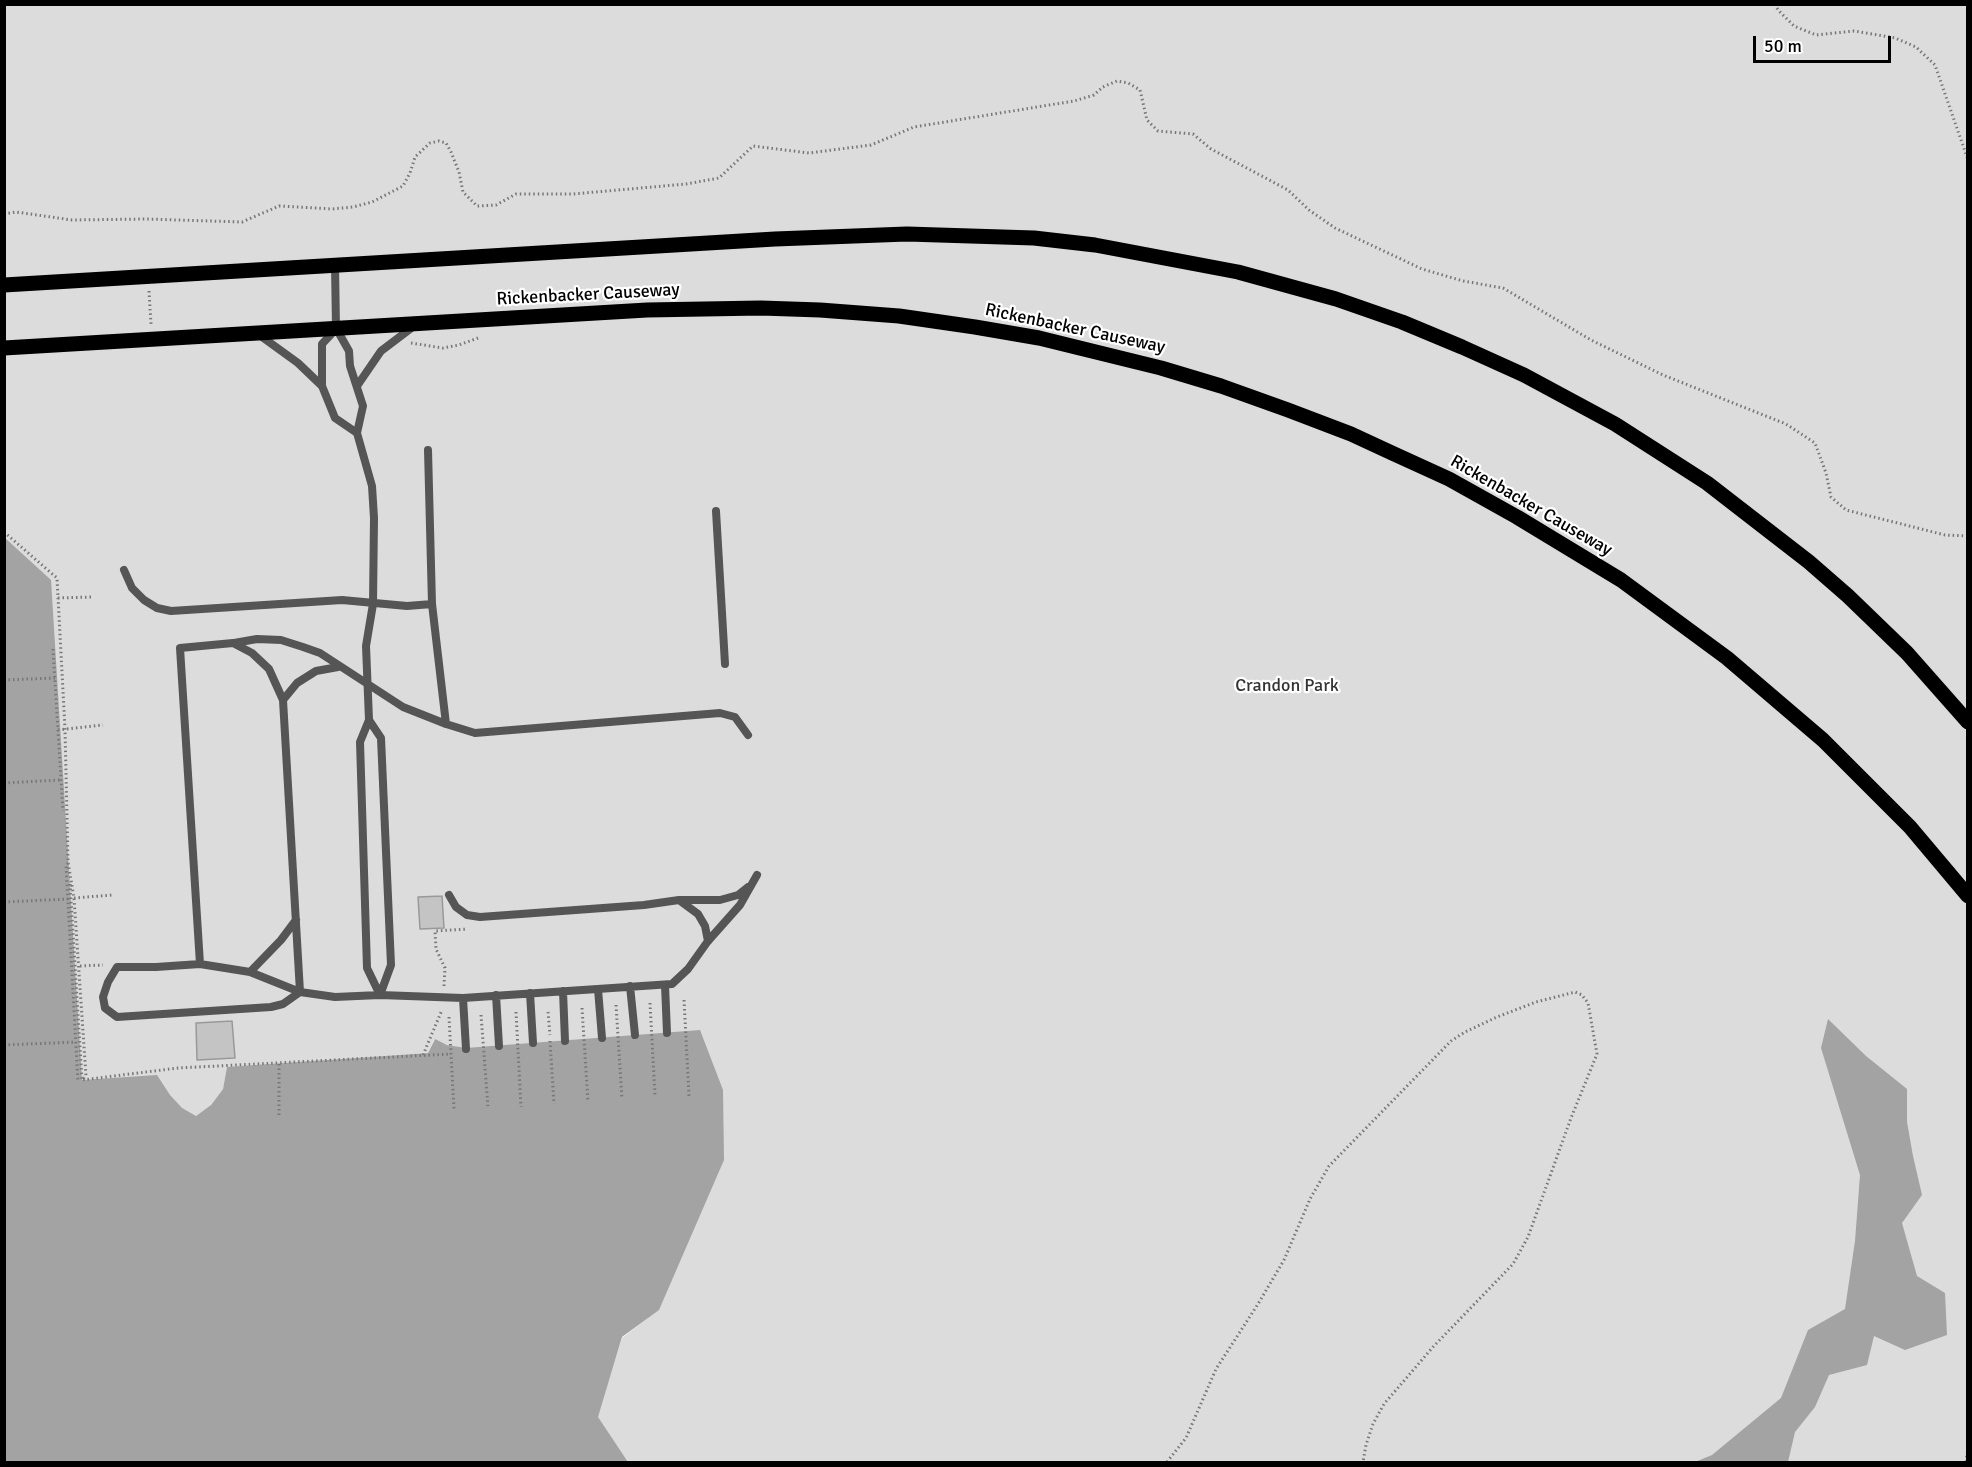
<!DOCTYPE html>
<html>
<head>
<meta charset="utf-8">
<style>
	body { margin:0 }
	#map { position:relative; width:1972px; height:1467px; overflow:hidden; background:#fff; font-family:Signika,sans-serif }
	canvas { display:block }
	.frame { position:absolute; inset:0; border:6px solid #000; pointer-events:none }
	.scale { position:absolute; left:1753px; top:36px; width:138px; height:27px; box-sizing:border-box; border:3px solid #000; border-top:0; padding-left:8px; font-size:18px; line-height:21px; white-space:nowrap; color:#000; -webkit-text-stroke:4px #fff; paint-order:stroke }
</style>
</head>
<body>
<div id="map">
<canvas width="1972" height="1467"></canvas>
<div class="frame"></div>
<div class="scale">50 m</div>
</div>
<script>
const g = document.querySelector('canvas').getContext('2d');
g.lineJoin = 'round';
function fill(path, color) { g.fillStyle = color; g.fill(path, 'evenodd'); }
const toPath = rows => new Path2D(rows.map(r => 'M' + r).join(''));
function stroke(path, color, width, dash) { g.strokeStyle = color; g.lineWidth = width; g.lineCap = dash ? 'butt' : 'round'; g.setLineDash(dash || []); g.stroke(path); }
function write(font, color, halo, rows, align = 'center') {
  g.font = font + ' Signika,sans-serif'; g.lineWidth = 4.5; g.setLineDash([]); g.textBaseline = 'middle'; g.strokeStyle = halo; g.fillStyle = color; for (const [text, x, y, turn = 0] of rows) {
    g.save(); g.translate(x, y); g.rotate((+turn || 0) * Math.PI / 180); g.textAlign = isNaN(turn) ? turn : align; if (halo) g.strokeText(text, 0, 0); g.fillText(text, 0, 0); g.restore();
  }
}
fill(toPath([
	[4,5,1967,5,1967,1462,628,1462,597,1417,622,1338,658,1310,723,1161,466,1049,447,1045,434,1040,428,1053,227,1068,223,1089,210,1106,196,1116,81,1080,5,538]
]), '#dcdcdc');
fill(toPath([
	[4,537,51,580,82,1080,157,1075,170,1095,182,1108,196,1116,211,1105,223,1089,227,1067,428,1053,435,1039,447,1045,466,1048,700,1030,723,1090,724,1160,659,1310,622,1337,598,1417,628,1462,5,1462],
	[1828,1019,1866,1056,1907,1089,1907,1122,1913,1156,1922,1195,1902,1223,1917,1276,1945,1293,1947,1335,1905,1350,1874,1336,1867,1365,1829,1375,1815,1407,1795,1432,1788,1462,1695,1462,1712,1455,1781,1398,1808,1330,1845,1309,1855,1241,1860,1175,1821,1048]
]), '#a3a3a3');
const building = toPath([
	[442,896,444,928,420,929,418,897,442,896],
	[232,1021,235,1058,197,1060,196,1023,232,1021]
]);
fill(building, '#c4c4c4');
stroke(building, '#999', 1.5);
const primary = toPath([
	[4,285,775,239,907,234,1034,238,1095,245,1238,272,1336,299,1402,322,1462,347,1524,375,1615,424,1707,483,1809,562,1848,596,1907,653,1968,722],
	[4,348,647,310,761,308,820,310,899,316,975,327,1039,338,1161,368,1221,386,1288,410,1351,434,1392,453,1449,479,1517,517,1621,580,1727,658,1823,740,1910,827,1968,896]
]);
stroke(primary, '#dbdbdb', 18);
stroke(toPath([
	[1775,4,1778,10,1794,26,1816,35,1854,31,1895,38,1916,47,1935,65,1968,160],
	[4,214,16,212,72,220,146,219,242,222,279,206,332,209,353,207,372,202,403,186,410,173,415,157,430,143,439,141,446,143,451,152,459,172,463,192,477,206,496,205,516,194,573,194,686,184,719,178,753,146,809,153,871,145,914,127,1074,101,1094,95,1103,87,1117,81,1128,83,1140,90,1147,120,1158,131,1193,134,1211,149,1288,190,1309,210,1335,228,1422,269,1463,281,1503,288,1591,340,1663,375,1786,424,1815,443,1826,473,1831,497,1846,510,1945,535,1968,536],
	[149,291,151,324],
	[411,343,443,348,459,345,478,338],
	[4,532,57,578,65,729,68,862,74,898,86,1076,82,1080,178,1068,451,1054],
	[58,598,91,597],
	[53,649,63,811],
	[4,680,55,678],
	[58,730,103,725],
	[4,783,61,780],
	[68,863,66,865,78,1082],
	[70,884,82,1080],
	[74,898,113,895],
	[4,902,68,899],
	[80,966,103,965],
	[444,986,445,968,436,949,435,931,467,929],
	[684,1000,689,1096],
	[650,1003,655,1096],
	[616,1005,622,1099],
	[582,1008,588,1102],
	[516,1012,521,1107],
	[548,1012,550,1035],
	[481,1015,488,1107],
	[449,1017,454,1109],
	[550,1041,554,1104],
	[4,1045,76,1042],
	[423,1055,442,1010],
	[279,1064,279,1116],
	[1167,1462,1186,1438,1216,1369,1258,1304,1284,1260,1310,1199,1329,1166,1451,1041,1465,1032,1497,1017,1536,1002,1575,992,1582,995,1588,1003,1597,1054,1571,1118,1528,1237,1513,1264,1433,1347,1384,1404,1373,1424,1366,1445,1363,1462],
	[1966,1462,1968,1448]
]), '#777', 3, [1.5, 3]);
stroke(toPath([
	[335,265,336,328,349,351,350,366,363,406,357,433,372,486,374,518,373,604,366,646,369,720,360,742,367,968,380,995],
	[336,329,322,344,322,386,335,418,357,433],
	[258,334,298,363,322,386],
	[357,386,381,351,414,326],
	[428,450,432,604,446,724],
	[716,511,725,664],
	[124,570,132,588,144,600,157,608,171,611,342,600,407,606,432,604],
	[234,643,257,639,281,640,303,647,320,653,403,707,446,724,475,733,720,713,735,717,748,735],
	[283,700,297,683,316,671,338,667],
	[369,720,381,738,391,965,380,995],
	[449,895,456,907,467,915,480,917,644,905,679,900,698,914,705,926,708,941],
	[680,900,720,900,738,895,748,887],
	[200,964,180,648,233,643,252,653,269,669,283,700,300,992,283,1004,271,1007,117,1017,105,1008,103,997,108,982,117,967,156,967,200,964,250,972,300,992,335,997,380,995,463,998,672,984,688,969,708,941,740,905,757,875],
	[250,972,281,940,296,920],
	[665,985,667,1033],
	[630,986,635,1035],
	[598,989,602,1038],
	[563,991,565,1041],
	[530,993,533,1043],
	[496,995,499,1046],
	[463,998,466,1049]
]), '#555', 8);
stroke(primary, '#000', 15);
write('18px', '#000', '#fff', [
	["Rickenbacker Causeway",588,295,-3],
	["Rickenbacker Causeway",1075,329,12],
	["Rickenbacker Causeway",1531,506,30]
]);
write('18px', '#333', '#fff', [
	["Crandon Park",1287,686]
]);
</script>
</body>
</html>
